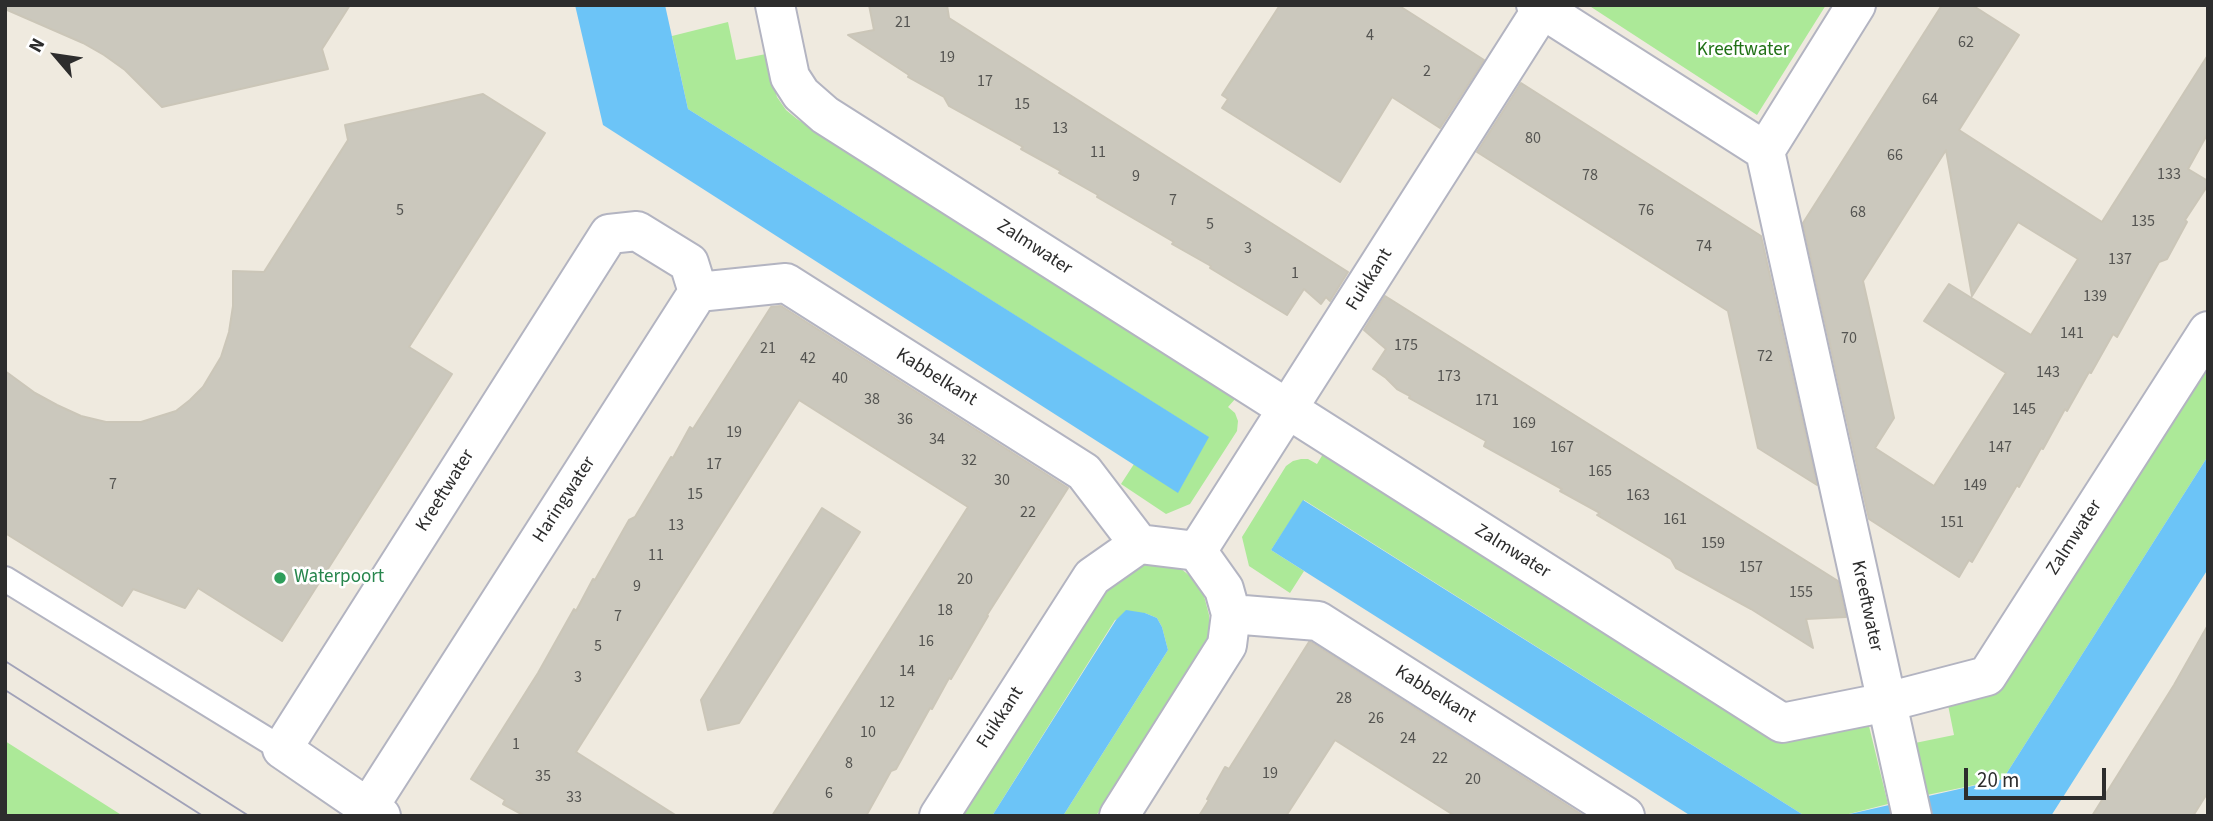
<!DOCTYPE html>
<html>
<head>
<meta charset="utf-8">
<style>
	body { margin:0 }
	#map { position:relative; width:2213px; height:821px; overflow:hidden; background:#efeadf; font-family:"Source Sans 3",sans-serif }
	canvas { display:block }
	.frame { position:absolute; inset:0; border:7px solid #2d2d2d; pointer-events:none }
	.north { position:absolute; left:21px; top:21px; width:70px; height:70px; -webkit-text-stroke:5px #fff; paint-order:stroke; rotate:299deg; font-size:19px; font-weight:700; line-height:28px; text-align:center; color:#2d2d2d }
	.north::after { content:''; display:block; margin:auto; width:24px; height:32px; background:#2d2d2d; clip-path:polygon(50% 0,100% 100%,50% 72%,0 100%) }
	.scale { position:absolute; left:1964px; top:768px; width:142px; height:32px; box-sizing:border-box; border:4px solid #2d2d2d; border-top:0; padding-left:9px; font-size:21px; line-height:24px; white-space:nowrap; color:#2d2d2d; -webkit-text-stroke:5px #fff; paint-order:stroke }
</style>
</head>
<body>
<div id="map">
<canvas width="2213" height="821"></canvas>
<div class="frame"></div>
<div class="north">N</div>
<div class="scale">20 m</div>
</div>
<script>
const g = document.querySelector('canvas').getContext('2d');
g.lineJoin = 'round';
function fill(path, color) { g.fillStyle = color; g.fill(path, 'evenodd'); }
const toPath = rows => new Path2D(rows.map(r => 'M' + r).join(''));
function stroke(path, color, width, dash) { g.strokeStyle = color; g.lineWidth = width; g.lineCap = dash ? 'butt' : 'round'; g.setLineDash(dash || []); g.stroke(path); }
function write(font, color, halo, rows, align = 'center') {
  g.font = font + ' "Source Sans 3",sans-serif'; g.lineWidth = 5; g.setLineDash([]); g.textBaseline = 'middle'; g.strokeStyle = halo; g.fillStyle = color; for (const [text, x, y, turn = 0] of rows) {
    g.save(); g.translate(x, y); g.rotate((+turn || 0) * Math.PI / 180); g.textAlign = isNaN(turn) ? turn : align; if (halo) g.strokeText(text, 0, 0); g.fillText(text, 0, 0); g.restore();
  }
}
fill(toPath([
	[1588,5,1826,5,1757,115],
	[728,22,736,60,766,54,777,97,786,110,797,119,1236,398,1228,407,1235,413,1238,421,1237,431,1190,504,1166,514,1121,484,1134,464,1178,492,1208,437,688,109,672,36],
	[2208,366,2208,456,2003,779,1927,795,1915,743,1954,735,1948,705],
	[1323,454,1756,728,1868,722,1888,804,1841,816,1805,816,1304,500,1271,550,1304,571,1290,593,1249,566,1242,537,1286,466,1293,461,1301,459,1308,459,1317,464],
	[1134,564,1175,564,1190,576,1203,592,1209,615,1209,638,1096,816,1063,816,1168,650,1162,627,1157,618,1145,613,1115,620,992,816,959,816,1104,587],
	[5,741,123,816,5,816]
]), '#ace998');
fill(toPath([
	[575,5,665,5,688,109,1209,437,1178,493,603,125],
	[2208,456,2208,569,2051,816,1841,816,2003,779],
	[1303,500,1805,816,1691,816,1271,550],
	[1126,610,1145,613,1157,618,1162,627,1168,650,1063,816,992,816,1116,620]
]), '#6cc4f7');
const building = toPath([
	[5,5,350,5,322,49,328,69,162,107,125,70,104,55,83,43,5,9,5,5],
	[869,5,947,5,949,18,1348,272,1330,301,1326,297,1321,304,1304,289,1287,315,1210,268,1211,266,1172,244,1174,242,1097,197,1098,195,1059,173,1061,171,1021,149,1023,147,949,106,944,97,908,77,909,75,848,35,874,30,869,5],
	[1280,5,1398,5,1484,60,1440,128,1392,97,1340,182,1222,108,1228,99,1222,95,1280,5],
	[1942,5,1972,5,2019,35,1959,130,2102,222,2208,55,2208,133,2188,169,2208,181,2208,185,2185,220,2187,222,2167,259,2159,262,2117,337,2113,334,2091,373,2089,372,2067,411,2065,409,2043,449,2041,448,2019,487,2017,485,1972,562,1969,560,1959,577,1869,519,1803,223,1942,5],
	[1946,150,1972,296,2018,222,2078,259,2031,335,1949,284,1924,321,2006,373,1934,486,1875,448,1894,418,1863,281,1946,150],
	[1521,83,1761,236,1817,485,1758,448,1728,311,1477,152,1521,83],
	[483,94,545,133,409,347,452,374,282,641,198,588,185,608,133,589,122,606,5,533,5,371,35,393,57,405,81,416,106,422,141,422,176,411,190,400,203,387,221,357,229,332,233,306,233,271,264,272,348,140,345,125,483,94],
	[1385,296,1838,581,1846,617,1806,619,1813,648,1751,609,1676,568,1671,559,1597,515,1600,513,1560,491,1562,489,1484,446,1486,441,1409,398,1410,396,1397,389,1386,378,1373,369,1386,349,1364,330,1385,296],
	[781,306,1068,488,987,615,988,616,951,679,949,678,932,709,930,708,896,769,891,771,866,816,772,816,968,507,799,400,576,752,677,816,525,816,503,804,505,800,471,779,538,673,574,609,576,611,593,579,595,580,629,520,635,517,671,457,673,458,690,427,693,429,771,307,781,306],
	[822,508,860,532,739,723,708,730,701,700,822,508],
	[2208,625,2208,792,2193,816,2092,816,2174,685,2208,625],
	[1309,642,1311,642,1584,816,1455,816,1335,740,1286,816,1199,816,1209,800,1207,799,1225,767,1229,769,1309,642]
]);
fill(building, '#cbc8bd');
stroke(building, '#cbc6b8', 2);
const lane = toPath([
	[5,579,282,749]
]);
const street = toPath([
	[775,5,790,77,801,94,825,115,1782,723,1887,702,1987,676,2208,331],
	[1536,5,1765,151,1856,5],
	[1765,151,1912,816],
	[698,292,786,283,1084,472,1139,544],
	[1197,551,1542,9],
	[1231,614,1318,621,1625,816],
	[368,808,698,292,689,263,637,231,609,234,282,749,368,808,381,816],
	[939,816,1092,577,1139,544,1197,551,1224,589,1231,614,1227,645,1119,816]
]);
stroke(lane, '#b3b4c1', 28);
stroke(street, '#b3b4c1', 42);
stroke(lane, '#fff', 24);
stroke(street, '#fff', 38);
stroke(toPath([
	[5,661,249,816],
	[5,690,203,816]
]), '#a1a2b8', 2);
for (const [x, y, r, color] of [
	[280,578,7,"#2e9e5b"]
]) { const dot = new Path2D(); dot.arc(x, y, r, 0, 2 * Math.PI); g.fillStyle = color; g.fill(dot); stroke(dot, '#fff', 2.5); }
write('16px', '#545451', null, [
	["21",903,23],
	["4",1370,36],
	["62",1966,43],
	["19",947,58],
	["2",1427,72],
	["17",985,82],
	["64",1930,100],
	["15",1022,105],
	["13",1060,129],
	["80",1533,139],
	["11",1098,153],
	["66",1895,156],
	["133",2169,175],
	["78",1590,176],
	["9",1136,177],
	["7",1173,201],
	["5",400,211],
	["76",1646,211],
	["68",1858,213],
	["135",2143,222],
	["5",1210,225],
	["74",1704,247],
	["3",1248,249],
	["137",2120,260],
	["1",1295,274],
	["139",2095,297],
	["141",2072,334],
	["70",1849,339],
	["175",1406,346],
	["21",768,349],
	["72",1765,357],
	["42",808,359],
	["143",2048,373],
	["173",1449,377],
	["40",840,379],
	["38",872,400],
	["171",1487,401],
	["145",2024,410],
	["36",905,420],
	["169",1524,424],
	["19",734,433],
	["34",937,440],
	["167",1562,448],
	["147",2000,448],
	["32",969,461],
	["17",714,465],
	["165",1600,472],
	["30",1002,481],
	["7",113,485],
	["149",1975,486],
	["15",695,495],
	["163",1638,496],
	["22",1028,513],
	["161",1675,520],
	["151",1952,523],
	["13",676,526],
	["159",1713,544],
	["11",656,556],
	["157",1751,568],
	["20",965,580],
	["9",637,587],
	["155",1801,593],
	["18",945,611],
	["7",618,617],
	["16",926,642],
	["5",598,647],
	["14",907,672],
	["3",578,678],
	["28",1344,699],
	["12",887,703],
	["26",1376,719],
	["10",868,733],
	["24",1408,739],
	["1",516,745],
	["22",1440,759],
	["8",849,764],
	["19",1270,774],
	["35",543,777],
	["20",1473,780],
	["6",829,794],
	["33",574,798]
]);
write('19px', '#207116', '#fff', [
	["Kreeftwater",1743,51]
]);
write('19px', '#2d2d2d', '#fff', [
	["Zalmwater",1034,248,33],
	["Fuikkant",1370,280,-58],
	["Kabbelkant",936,378,32],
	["Kreeftwater",446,491,-58],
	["Haringwater",565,500,-57],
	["Zalmwater",2075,538,-57],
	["Zalmwater",1512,552,32],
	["Kreeftwater",1866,606,78],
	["Kabbelkant",1435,695,32],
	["Fuikkant",1001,718,-57]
]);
write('19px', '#27864d', '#fff', [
	["Waterpoort",294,578]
], 'left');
</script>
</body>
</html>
